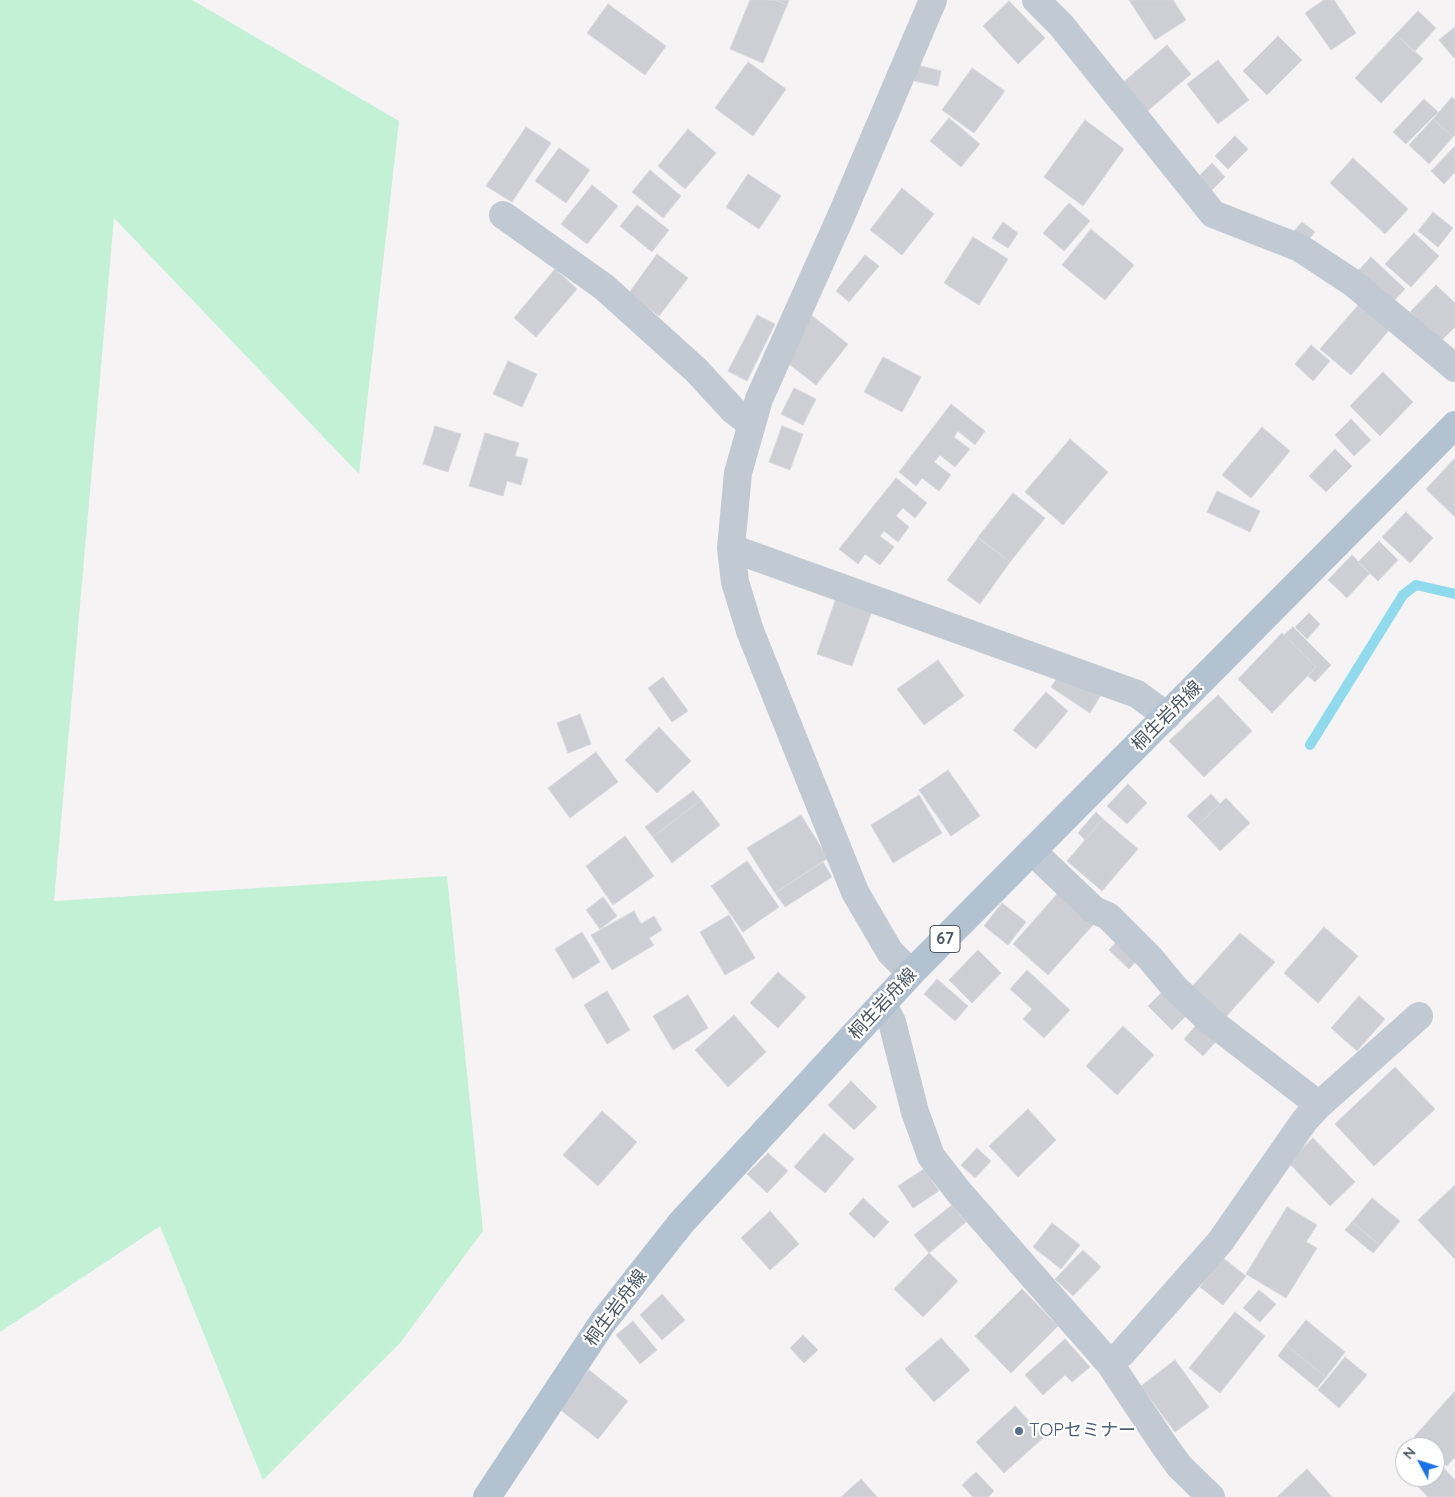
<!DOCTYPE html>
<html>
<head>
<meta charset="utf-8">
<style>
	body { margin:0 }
	#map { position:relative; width:1455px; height:1497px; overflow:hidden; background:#f5f3f3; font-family:Quicksand,sans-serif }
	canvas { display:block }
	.north { position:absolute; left:1395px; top:1437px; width:50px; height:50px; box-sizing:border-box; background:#fff; border:1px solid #b7bbc0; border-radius:50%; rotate:310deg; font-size:14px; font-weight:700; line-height:20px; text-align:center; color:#4a5661 }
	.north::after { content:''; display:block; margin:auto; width:18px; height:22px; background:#1a73e8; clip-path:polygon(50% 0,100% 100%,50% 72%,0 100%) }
</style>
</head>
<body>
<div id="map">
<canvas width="1455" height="1497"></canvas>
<div class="north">N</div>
</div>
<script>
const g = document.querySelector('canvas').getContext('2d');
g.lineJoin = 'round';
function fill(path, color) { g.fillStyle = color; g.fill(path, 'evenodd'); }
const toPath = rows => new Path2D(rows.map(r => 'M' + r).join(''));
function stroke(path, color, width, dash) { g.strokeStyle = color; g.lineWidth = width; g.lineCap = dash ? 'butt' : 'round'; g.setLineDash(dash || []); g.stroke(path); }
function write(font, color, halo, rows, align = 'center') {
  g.font = font + ' Quicksand,"Noto Sans JP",sans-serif'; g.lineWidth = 4.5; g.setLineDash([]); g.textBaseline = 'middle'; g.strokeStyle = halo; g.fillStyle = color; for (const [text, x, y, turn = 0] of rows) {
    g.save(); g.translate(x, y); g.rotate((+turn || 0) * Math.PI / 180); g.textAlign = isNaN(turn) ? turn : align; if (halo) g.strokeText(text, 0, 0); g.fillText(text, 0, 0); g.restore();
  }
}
fill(toPath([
	[0,0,192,0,399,121,359,474,114,218,54,901,447,876,483,1231,400,1343,263,1480,160,1226,0,1332]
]), '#c3f1d5');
stroke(toPath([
	[1310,745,1403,595,1416,585,1455,594]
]), '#90daee', 10);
const building = toPath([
	[750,0,775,0,787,5,763,63,730,49,750,0],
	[775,0,789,0,787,5,775,0],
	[1129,0,1173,0,1186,20,1155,40,1129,0],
	[1324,0,1334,0,1356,33,1331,50,1305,13,1324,0],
	[1009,1,1045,38,1018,64,983,26,1009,1],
	[608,4,666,46,645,75,587,33,608,4],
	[1418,11,1436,28,1414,52,1396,34,1418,11],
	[1455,27,1455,59,1439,40,1455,27],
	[1396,34,1423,59,1381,103,1355,78,1396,34],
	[1278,36,1302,60,1267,95,1243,71,1278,36],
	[1167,45,1191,74,1145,113,1121,84,1167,45],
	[1218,60,1249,100,1218,124,1187,84,1218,60],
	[748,62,786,89,753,136,715,108,748,62],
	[917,65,941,71,938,86,914,81,917,65],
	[972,68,1005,91,974,133,942,110,972,68],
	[1452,97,1455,100,1455,135,1453,137,1433,119,1452,97],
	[1424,99,1438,112,1406,144,1393,132,1424,99],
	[949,118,980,144,961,167,930,141,949,118],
	[1433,119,1453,137,1429,164,1409,145,1433,119],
	[1085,120,1124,149,1083,206,1044,177,1085,120],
	[526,127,551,143,512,202,486,186,526,127],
	[688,129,716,153,685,189,658,166,688,129],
	[1235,136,1248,149,1228,169,1215,156,1235,136],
	[1455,146,1455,172,1444,184,1431,171,1455,146],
	[559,148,590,170,566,203,535,181,559,148],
	[1353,158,1408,209,1385,234,1330,183,1353,158],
	[1212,163,1225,177,1205,197,1192,183,1212,163],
	[650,170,681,196,663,218,632,192,650,170],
	[748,174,781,196,759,229,726,207,748,174],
	[592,185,618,206,587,244,561,224,592,185],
	[902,188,934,214,902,255,870,230,902,188],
	[1069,203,1090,221,1064,251,1043,233,1069,203],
	[637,205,669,230,652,252,620,226,637,205],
	[1433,212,1453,228,1438,247,1418,231,1433,212],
	[1003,222,1018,233,1008,248,992,238,1003,222],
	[1302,222,1315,232,1305,244,1292,233,1302,222],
	[1091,229,1134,265,1105,300,1062,265,1091,229],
	[1414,233,1439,256,1411,287,1385,264,1414,233],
	[973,237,1008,259,979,305,944,283,973,237],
	[657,254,688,278,659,316,629,293,657,254],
	[865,255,879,266,849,302,836,291,865,255],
	[1371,257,1405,289,1390,305,1356,273,1371,257],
	[555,269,577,289,536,337,514,318,555,269],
	[1436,285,1455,303,1455,327,1441,341,1410,312,1436,285],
	[1360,303,1390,329,1351,375,1320,349,1360,303],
	[757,315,775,324,747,381,728,371,757,315],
	[811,315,848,344,816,385,780,357,811,315],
	[1311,345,1330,361,1313,381,1295,364,1311,345],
	[883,357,921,377,902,412,864,392,883,357],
	[508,361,537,374,522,407,493,394,508,361],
	[1383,372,1413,402,1380,436,1350,406,1383,372],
	[794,388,816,399,803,425,781,414,794,388],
	[951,404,985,431,975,445,958,431,954,437,970,449,955,467,940,455,934,462,951,475,939,491,922,478,916,486,899,472,951,404],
	[1351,419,1371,440,1354,456,1335,435,1351,419],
	[435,426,461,434,448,472,423,464,435,426],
	[782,426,803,434,790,470,769,462,782,426],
	[1262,427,1290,451,1251,498,1222,475,1262,427],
	[485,433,519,443,515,456,528,459,521,485,507,481,503,496,469,486,485,433],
	[1070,439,1108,472,1063,525,1025,492,1070,439],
	[1335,449,1352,466,1326,492,1309,476,1335,449],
	[1455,458,1455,517,1426,489,1455,458],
	[896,478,927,503,915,518,903,508,896,516,909,527,898,542,884,531,880,536,894,547,880,565,865,554,858,564,839,549,896,478],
	[1217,491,1260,511,1250,532,1207,512,1217,491],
	[1013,493,1045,518,1010,562,978,537,1013,493],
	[1406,512,1433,538,1410,563,1382,537,1406,512],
	[978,538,1010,562,980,604,947,580,978,538],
	[1379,541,1398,560,1378,581,1358,562,1379,541],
	[1352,555,1370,573,1347,598,1328,580,1352,555],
	[836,598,872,611,852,666,817,654,836,598],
	[1309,613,1320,624,1307,639,1295,627,1309,613],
	[1293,627,1331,665,1315,682,1308,676,1316,667,1284,635,1293,627],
	[1282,633,1316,667,1272,713,1238,679,1282,633],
	[938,660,964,696,924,725,897,689,938,660],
	[1063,670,1101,695,1090,713,1051,687,1063,670],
	[663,677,688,711,672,722,648,688,663,677],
	[1046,692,1068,711,1036,749,1013,730,1046,692],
	[1218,695,1252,731,1204,777,1169,741,1218,695],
	[580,714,591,744,568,753,557,723,580,714],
	[659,727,691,761,657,793,625,760,659,727],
	[596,752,618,782,570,818,548,788,596,752],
	[948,770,980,816,951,836,919,790,948,770],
	[1128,784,1147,803,1127,824,1107,806,1128,784],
	[693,791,701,800,653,837,645,827,693,791],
	[1211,794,1220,804,1197,826,1187,816,1211,794],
	[919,795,942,833,893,863,871,825,919,795],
	[1226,798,1250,823,1220,851,1197,826,1226,798],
	[701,800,720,825,672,863,653,837,701,800],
	[1096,812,1103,819,1085,840,1078,833,1096,812],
	[801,815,828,858,775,893,747,848,801,815],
	[1103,819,1138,849,1102,891,1067,861,1103,819],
	[625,836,654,876,613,905,586,866,625,836],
	[747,861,779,907,743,932,711,886,747,861],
	[823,862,832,877,785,907,775,893,823,862],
	[1058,893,1093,925,1048,975,1013,944,1058,893],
	[603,897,617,916,600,929,586,910,603,897],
	[1002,903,1026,922,1008,945,984,926,1002,903],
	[634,911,641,924,654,916,662,930,649,938,654,945,612,970,591,935,634,911],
	[729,915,755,958,725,975,700,932,729,915],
	[1324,927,1358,956,1318,1003,1284,973,1324,927],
	[582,932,600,962,573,979,555,949,582,932],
	[1240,933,1275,962,1224,1019,1189,990,1240,933],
	[1121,937,1141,956,1129,969,1109,950,1121,937],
	[978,950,1001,973,972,1003,949,980,978,950],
	[1027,970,1070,1010,1044,1038,1023,1019,1032,1009,1010,989,1027,970],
	[778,972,806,997,778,1028,750,1003,778,972],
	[937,979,968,1006,955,1021,924,994,937,979],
	[1165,989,1189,1013,1172,1030,1148,1006,1165,989],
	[607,991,630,1030,607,1044,584,1005,607,991],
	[688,995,708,1028,673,1050,653,1016,688,995],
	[1359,996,1385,1019,1357,1051,1331,1028,1359,996],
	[734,1015,766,1052,728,1087,695,1050,734,1015],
	[1200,1021,1219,1038,1203,1056,1184,1039,1200,1021],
	[1123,1026,1154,1055,1117,1095,1086,1066,1123,1026],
	[1395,1067,1435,1109,1374,1166,1335,1124,1395,1067],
	[851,1081,877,1107,854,1130,828,1105,851,1081],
	[1028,1109,1056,1140,1018,1177,989,1146,1028,1109],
	[602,1111,637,1142,598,1186,563,1155,602,1111],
	[824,1133,854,1159,825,1193,794,1167,824,1133],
	[1313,1138,1355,1182,1330,1206,1288,1162,1313,1138],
	[977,1148,991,1161,975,1178,961,1165,977,1148],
	[768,1153,788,1171,767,1193,747,1174,768,1153],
	[924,1169,939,1191,913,1208,898,1186,924,1169],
	[1455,1185,1455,1259,1418,1220,1455,1185],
	[863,1198,889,1222,874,1238,849,1214,863,1198],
	[1372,1198,1400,1221,1380,1245,1352,1222,1372,1198],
	[952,1205,966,1222,929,1253,914,1235,952,1205],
	[1287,1207,1317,1225,1306,1242,1317,1248,1286,1298,1246,1274,1287,1207],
	[770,1211,799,1244,770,1270,741,1238,770,1211],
	[1352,1222,1380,1245,1373,1253,1345,1230,1352,1222],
	[1052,1223,1080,1245,1061,1269,1033,1247,1052,1223],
	[1083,1250,1101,1267,1073,1296,1055,1279,1083,1250],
	[929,1253,958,1281,923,1317,894,1289,929,1253],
	[1223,1258,1246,1276,1223,1305,1200,1287,1223,1258],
	[1022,1289,1058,1326,1011,1373,975,1336,1022,1289],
	[1259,1290,1276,1304,1260,1322,1243,1308,1259,1290],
	[662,1294,685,1320,662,1340,640,1315,662,1294],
	[1235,1312,1265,1336,1220,1393,1189,1368,1235,1312],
	[1306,1320,1345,1352,1326,1377,1286,1345,1306,1320],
	[633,1321,657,1350,640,1364,616,1335,633,1321],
	[803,1335,818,1350,804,1363,790,1348,803,1335],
	[941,1338,970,1370,934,1402,905,1369,941,1338],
	[1065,1339,1090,1367,1072,1382,1065,1375,1043,1395,1025,1375,1065,1339],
	[1286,1345,1326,1377,1317,1388,1278,1356,1286,1345],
	[1345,1357,1367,1375,1339,1408,1318,1390,1345,1357],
	[1175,1360,1209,1407,1175,1432,1141,1386,1175,1360],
	[589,1370,628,1401,598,1439,558,1408,589,1370],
	[1455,1391,1455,1457,1447,1466,1435,1455,1435,1447,1426,1447,1414,1437,1455,1391],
	[1015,1406,1044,1437,1004,1473,976,1442,1015,1406],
	[1435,1459,1455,1480,1455,1497,1428,1497,1409,1477,1435,1477,1435,1459],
	[1307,1469,1332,1497,1277,1497,1307,1469],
	[976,1472,994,1491,988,1497,973,1497,962,1485,976,1472],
	[861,1479,877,1497,841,1497,861,1479]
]);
fill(building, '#cdcfd5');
stroke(building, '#d7d9de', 1);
stroke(toPath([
	[1036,0,1061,25,1213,214,1300,248,1353,283,1455,368],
	[503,215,604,287,696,370,733,410,751,424],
	[731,548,1137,694,1167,716],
	[1032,851,1094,910,1108,916,1150,958,1175,988,1209,1020,1319,1105],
	[911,973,890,952,855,892,750,631,735,582,731,548,738,473,759,399,842,214,933,0],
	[883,1004,892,1022,915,1112,931,1156,958,1191,1110,1364,1166,1448,1180,1467,1211,1497],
	[1110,1364,1123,1352,1220,1242,1305,1120,1319,1105,1419,1016]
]), '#c1cad2', 28);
stroke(toPath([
	[487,1497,603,1322,681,1223,911,973,1455,425]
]), '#b3c2d1', 28);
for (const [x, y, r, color] of [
	[1019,1431,5,"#5c6f8a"]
]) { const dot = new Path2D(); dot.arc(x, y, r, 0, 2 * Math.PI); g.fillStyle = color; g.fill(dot); stroke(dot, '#fff', 2); }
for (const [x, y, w] of [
	[945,939,30]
]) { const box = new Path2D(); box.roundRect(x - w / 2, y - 13.5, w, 27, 4); g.fillStyle = '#fff'; g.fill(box); stroke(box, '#4a5661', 1); }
write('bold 16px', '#4a5661', null, [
	["67",945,939]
]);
write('18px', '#4a5661', '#fff', [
	["桐生岩舟線",1167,716,-45],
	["桐生岩舟線",883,1004,-47],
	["桐生岩舟線",616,1308,-53]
]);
write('18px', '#4e5e75', '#fff', [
	["TOPセミナー",1029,1431]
], 'left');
</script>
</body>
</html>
